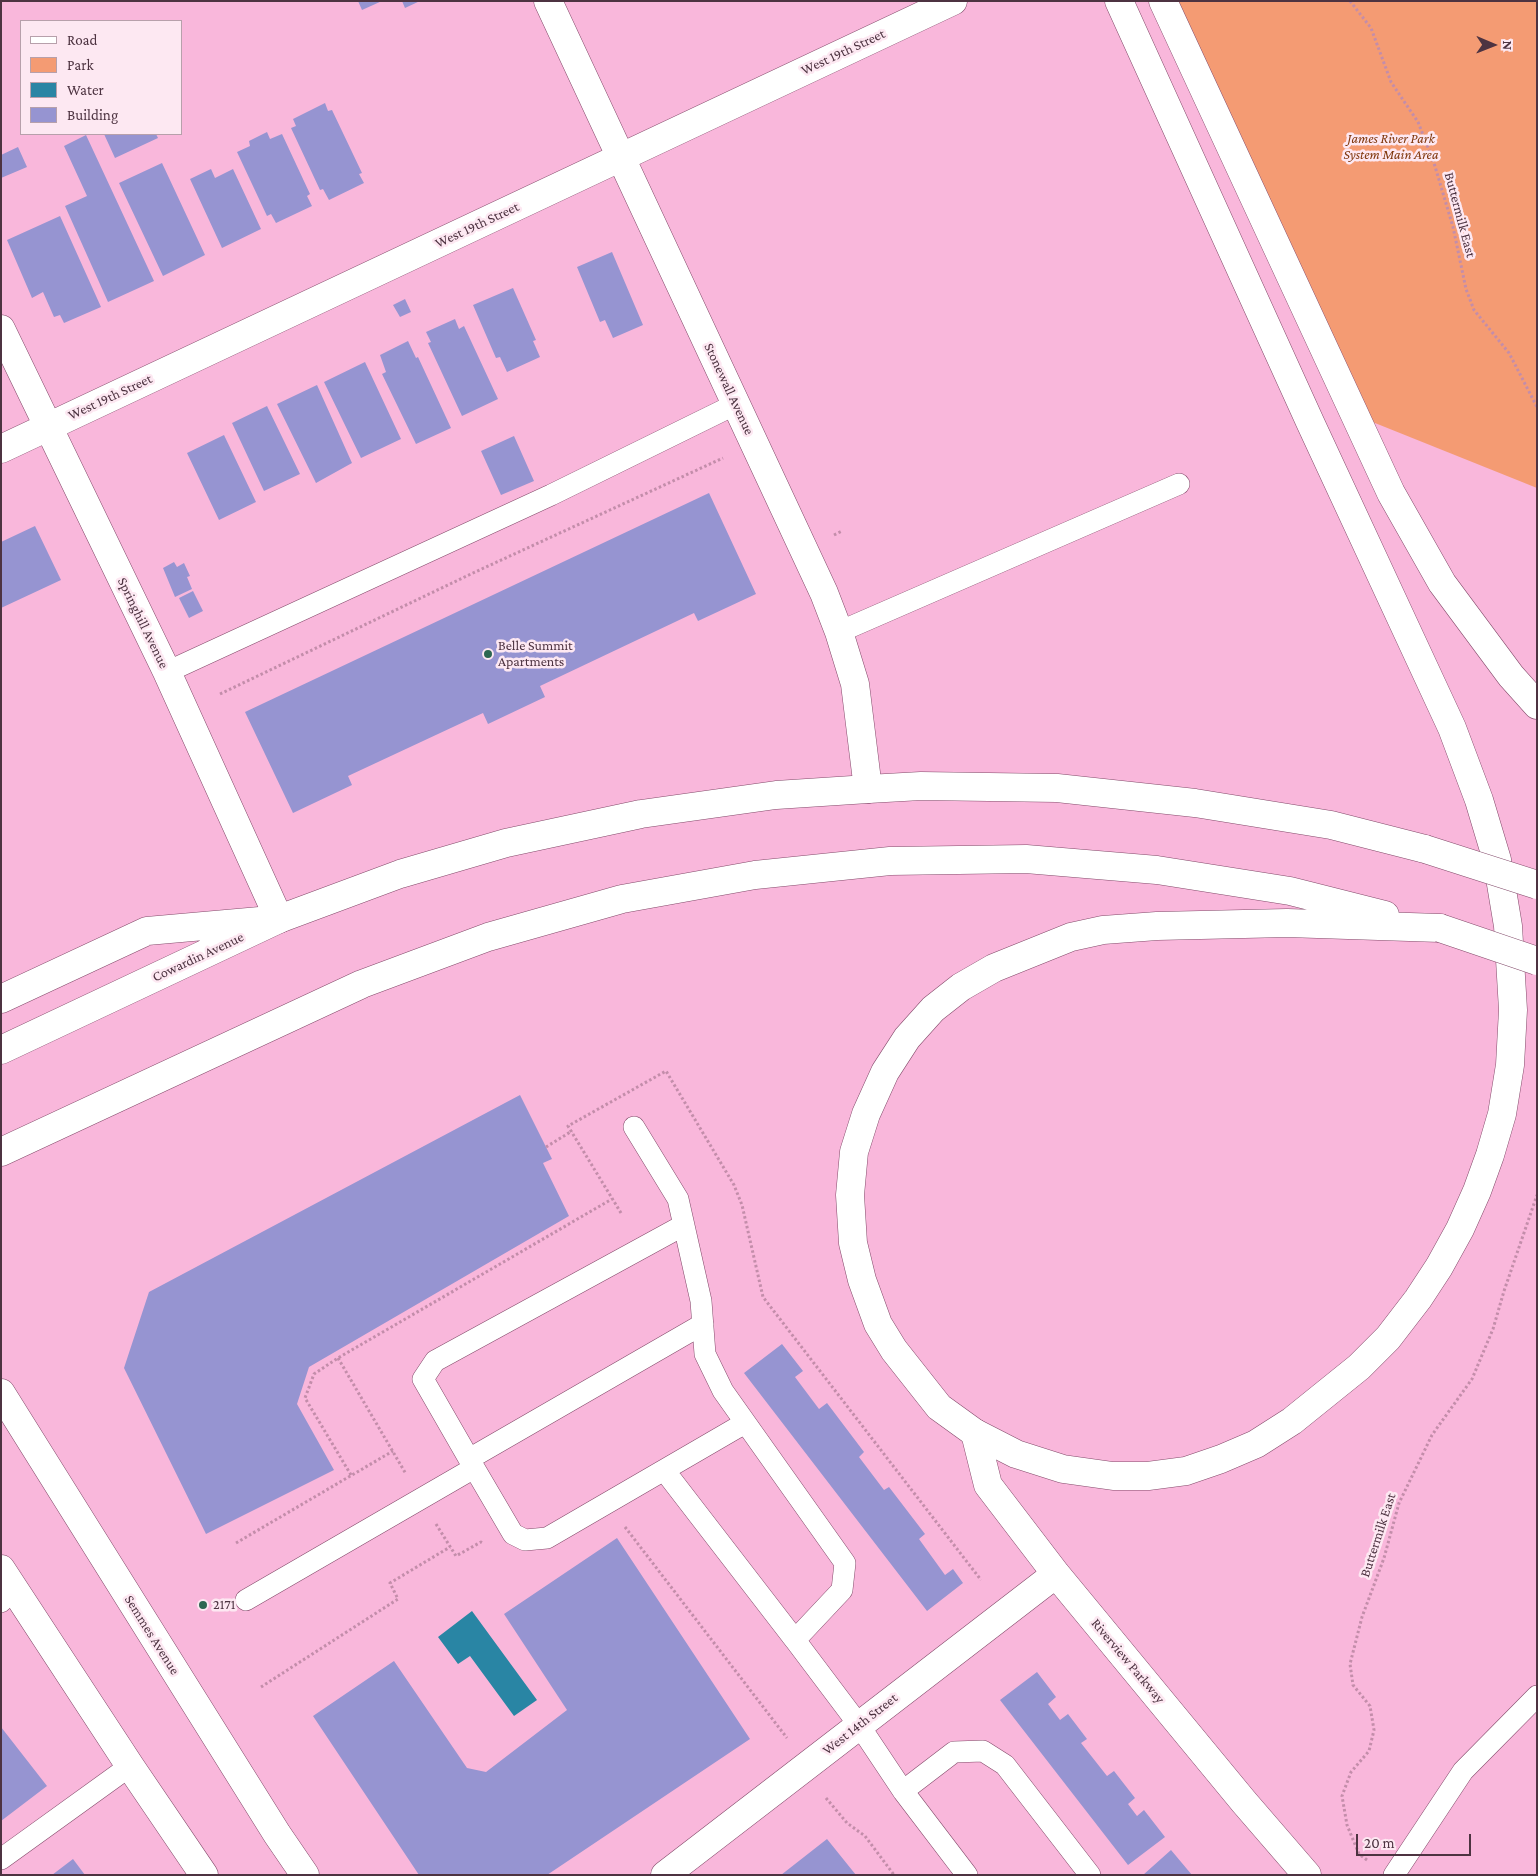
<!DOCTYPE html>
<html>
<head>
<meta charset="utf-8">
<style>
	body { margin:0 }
	#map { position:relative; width:1538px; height:1876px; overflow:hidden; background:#f9b7db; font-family:"Crimson Pro",serif }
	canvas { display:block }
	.frame { position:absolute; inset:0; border:2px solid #4d3341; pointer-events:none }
	.legend { position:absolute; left:20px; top:20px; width:162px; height:115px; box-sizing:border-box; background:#fde8f2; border:1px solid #b7a0ab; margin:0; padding:6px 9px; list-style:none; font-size:15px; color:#4d3341 }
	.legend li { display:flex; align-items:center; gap:10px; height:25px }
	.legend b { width:25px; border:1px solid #b7a0ab }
	.north { position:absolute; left:1468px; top:20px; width:50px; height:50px; -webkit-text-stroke:4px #fde8f2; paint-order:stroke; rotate:91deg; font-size:14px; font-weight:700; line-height:20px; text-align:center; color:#4d3341 }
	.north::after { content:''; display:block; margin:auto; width:18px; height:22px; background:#4d3341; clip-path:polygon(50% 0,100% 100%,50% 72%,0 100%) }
	.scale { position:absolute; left:1356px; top:1834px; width:115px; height:22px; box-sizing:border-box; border:2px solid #4d3341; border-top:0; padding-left:6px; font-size:15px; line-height:18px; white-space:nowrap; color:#4d3341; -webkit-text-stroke:4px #fde8f2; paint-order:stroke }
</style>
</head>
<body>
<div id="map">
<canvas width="1538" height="1876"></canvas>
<div class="frame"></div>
<ul class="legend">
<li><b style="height:6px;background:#fff"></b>Road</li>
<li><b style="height:14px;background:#f49b73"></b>Park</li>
<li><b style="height:14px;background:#2985a4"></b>Water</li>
<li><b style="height:14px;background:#9694d1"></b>Building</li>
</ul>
<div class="north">N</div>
<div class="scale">20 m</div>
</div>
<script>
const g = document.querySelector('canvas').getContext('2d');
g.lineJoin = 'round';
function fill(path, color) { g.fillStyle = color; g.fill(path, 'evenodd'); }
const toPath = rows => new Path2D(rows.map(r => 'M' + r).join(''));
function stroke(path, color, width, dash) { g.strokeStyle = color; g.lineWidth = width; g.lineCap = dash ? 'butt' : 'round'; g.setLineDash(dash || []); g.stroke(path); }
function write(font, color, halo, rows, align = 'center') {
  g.font = font + ' "Crimson Pro",serif'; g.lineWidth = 5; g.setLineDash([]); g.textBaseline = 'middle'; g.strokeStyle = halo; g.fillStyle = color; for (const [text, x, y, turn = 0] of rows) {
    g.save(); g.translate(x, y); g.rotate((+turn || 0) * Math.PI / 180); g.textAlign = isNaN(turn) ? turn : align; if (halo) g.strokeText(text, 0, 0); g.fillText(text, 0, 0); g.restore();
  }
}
fill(toPath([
	[1163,1,1537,1,1537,488,1355,415]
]), '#f49b73');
fill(toPath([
	[472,1611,537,1700,514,1716,470,1656,458,1664,438,1637]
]), '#2985a4');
fill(toPath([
	[358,1,382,1,362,10],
	[402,1,420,1,405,8],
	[325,103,328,111,332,110,362,173,359,174,364,183,329,200,323,189,320,190,291,128,296,126,293,119],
	[267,132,270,139,282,134,310,194,307,196,312,206,276,223,271,214,267,216,237,152,250,146,249,141],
	[104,134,156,134,158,138,115,158],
	[86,135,154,281,108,302,65,206,87,196,64,146],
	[18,147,27,167,1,178,1,155],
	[162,163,205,255,163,276,119,183],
	[211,169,215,178,233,169,261,229,222,248,190,179],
	[60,216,101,307,64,323,60,315,54,317,43,292,32,298,7,240],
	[612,252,643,325,613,338,605,320,600,322,577,267],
	[513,288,536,340,533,341,540,357,507,372,500,357,496,358,473,305],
	[405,299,411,312,400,317,393,305],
	[455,319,459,329,464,326,498,399,462,416,428,343,431,342,426,332],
	[408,341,416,358,418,357,451,428,416,444,382,374,386,372,380,355],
	[365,362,401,439,361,458,324,382],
	[317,385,352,463,316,483,277,404],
	[267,406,300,474,264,491,232,423],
	[224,435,256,502,219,520,187,453],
	[514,436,534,481,501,495,481,451],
	[709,493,756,594,698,621,694,613,540,686,545,697,488,724,483,713,348,776,352,785,293,813,245,712],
	[35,526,61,580,1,608,1,542],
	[174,562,177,567,184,563,190,576,187,577,192,589,175,597,163,568],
	[193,591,203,611,189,618,179,598],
	[520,1095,552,1159,543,1163,569,1216,309,1367,297,1404,334,1470,206,1534,124,1368,149,1292],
	[782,1344,803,1371,795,1377,819,1409,827,1403,864,1452,859,1457,884,1490,889,1487,925,1534,919,1539,945,1575,953,1569,963,1583,927,1611,744,1373],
	[617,1538,750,1739,547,1875,419,1875,313,1716,394,1661,467,1768,486,1772,567,1710,504,1614],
	[1037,1672,1056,1697,1048,1704,1060,1720,1068,1714,1087,1739,1081,1743,1107,1776,1114,1771,1135,1798,1128,1804,1137,1816,1144,1810,1165,1837,1128,1865,1000,1700],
	[1,1727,47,1786,1,1821],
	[827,1839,856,1875,781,1875],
	[1171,1850,1192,1875,1143,1875],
	[73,1859,85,1875,52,1875]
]), '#9694d1');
const lane = toPath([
	[839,632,1179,484],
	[167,672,551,495,736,404],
	[634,1127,678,1199,701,1301,705,1354,723,1391,845,1563,842,1590,795,1640,859,1725,903,1791,967,1875],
	[684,1225,435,1361,423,1379,469,1459,703,1324],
	[469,1459,513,1534,525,1540,547,1538,745,1423],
	[664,1470,795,1640],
	[246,1600,474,1468],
	[1,1602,13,1587],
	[903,1791,954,1752,983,1751,1005,1765,1090,1875],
	[1,1859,130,1766],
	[1394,1875,1463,1771,1537,1696]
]);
const street = toPath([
	[548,1,824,593,839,632,855,684,868,789],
	[1,329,167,672,279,919],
	[1,449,953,1],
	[975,1433,988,1485,1056,1574,1244,1802,1307,1875],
	[665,1875,1056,1574]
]);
const primary = toPath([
	[1119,1,1310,422,1452,728,1479,800,1497,860,1508,926,1513,1010,1510,1065,1502,1114,1490,1155,1477,1191,1460,1229,1439,1267,1418,1299,1388,1338,1359,1367,1292,1421,1256,1444,1221,1459,1186,1471,1148,1476,1113,1476,1063,1469,1016,1454,975,1433,939,1407,894,1350,878,1324,862,1280,853,1243,850,1195,854,1152,866,1114,885,1072,907,1038,933,1009,961,987,994,968,1071,937,1103,930,1157,926,1287,923,1440,928],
	[1163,1,1391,493,1442,583,1511,676,1537,705],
	[1,999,147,931,260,921],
	[1,1050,279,919,400,874,506,843,641,814,776,795,868,789,921,786,1057,788,1195,803,1331,825,1425,849],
	[1,1152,362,984,488,937,622,899,755,875,890,861,1026,859,1157,870,1290,891,1385,915],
	[1,1393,277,1834,305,1875],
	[1,1569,130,1766,204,1875]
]);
stroke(lane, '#834a6a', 22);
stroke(street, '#834a6a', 29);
stroke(primary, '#834a6a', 29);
stroke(toPath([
	[1350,1,1371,28,1391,82,1418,122,1434,163,1453,227,1466,289,1474,310,1509,353,1537,407],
	[834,535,842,531],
	[220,694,473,573,723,458],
	[546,1147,572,1131],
	[621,1213,568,1126,666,1071,734,1185,742,1205,763,1297,981,1580],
	[338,1358,406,1474],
	[351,1475,305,1398,314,1374,338,1358,612,1199],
	[436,1524,456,1556,481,1542,483,1543],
	[625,1527,787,1738],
	[236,1543,393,1451],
	[261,1687,398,1599,390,1583,450,1547],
	[826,1798,847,1823,865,1836,894,1875],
	[1367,1860,1359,1854,1347,1825,1342,1796,1351,1772,1369,1751,1374,1730,1370,1706,1353,1685,1350,1664,1362,1617,1384,1558,1399,1503,1432,1435,1472,1379,1493,1329,1504,1291,1537,1195]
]), '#c38daa', 3, [2.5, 2.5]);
stroke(lane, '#fff', 21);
stroke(street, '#fff', 28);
stroke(primary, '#fff', 28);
const primaryBridge = toPath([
	[1425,849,1537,885],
	[1440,928,1537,961]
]);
stroke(primaryBridge, '#834a6a', 29, []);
stroke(primaryBridge, '#fff', 28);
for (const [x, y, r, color] of [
	[488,654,5,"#2d6751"],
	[203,1605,5,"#2d6751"]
]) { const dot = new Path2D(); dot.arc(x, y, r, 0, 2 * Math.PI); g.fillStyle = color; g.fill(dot); stroke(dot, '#fde8f2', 2); }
write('14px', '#4d3341', '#fde8f2', [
	["West 19th Street",843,52,-25],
	["Buttermilk East",1460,215,75],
	["West 19th Street",477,225,-25],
	["Stonewall Avenue",729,389,65],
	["West 19th Street",110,397,-25],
	["Springhill Avenue",143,623,64],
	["Cowardin Avenue",198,957,-25],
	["Buttermilk East",1378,1535,-72],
	["Semmes Avenue",152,1635,58],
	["Riverview Parkway",1128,1661,50],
	["West 14th Street",860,1724,-38]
]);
write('italic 14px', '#7f360b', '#fde8f2', [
	["James River Park",1391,139],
	["System Main Area",1391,155]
]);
write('14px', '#4d3341', '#fde8f2', [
	["Belle Summit",498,646],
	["Apartments",498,662],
	["2171",213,1605]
], 'left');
</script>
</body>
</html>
